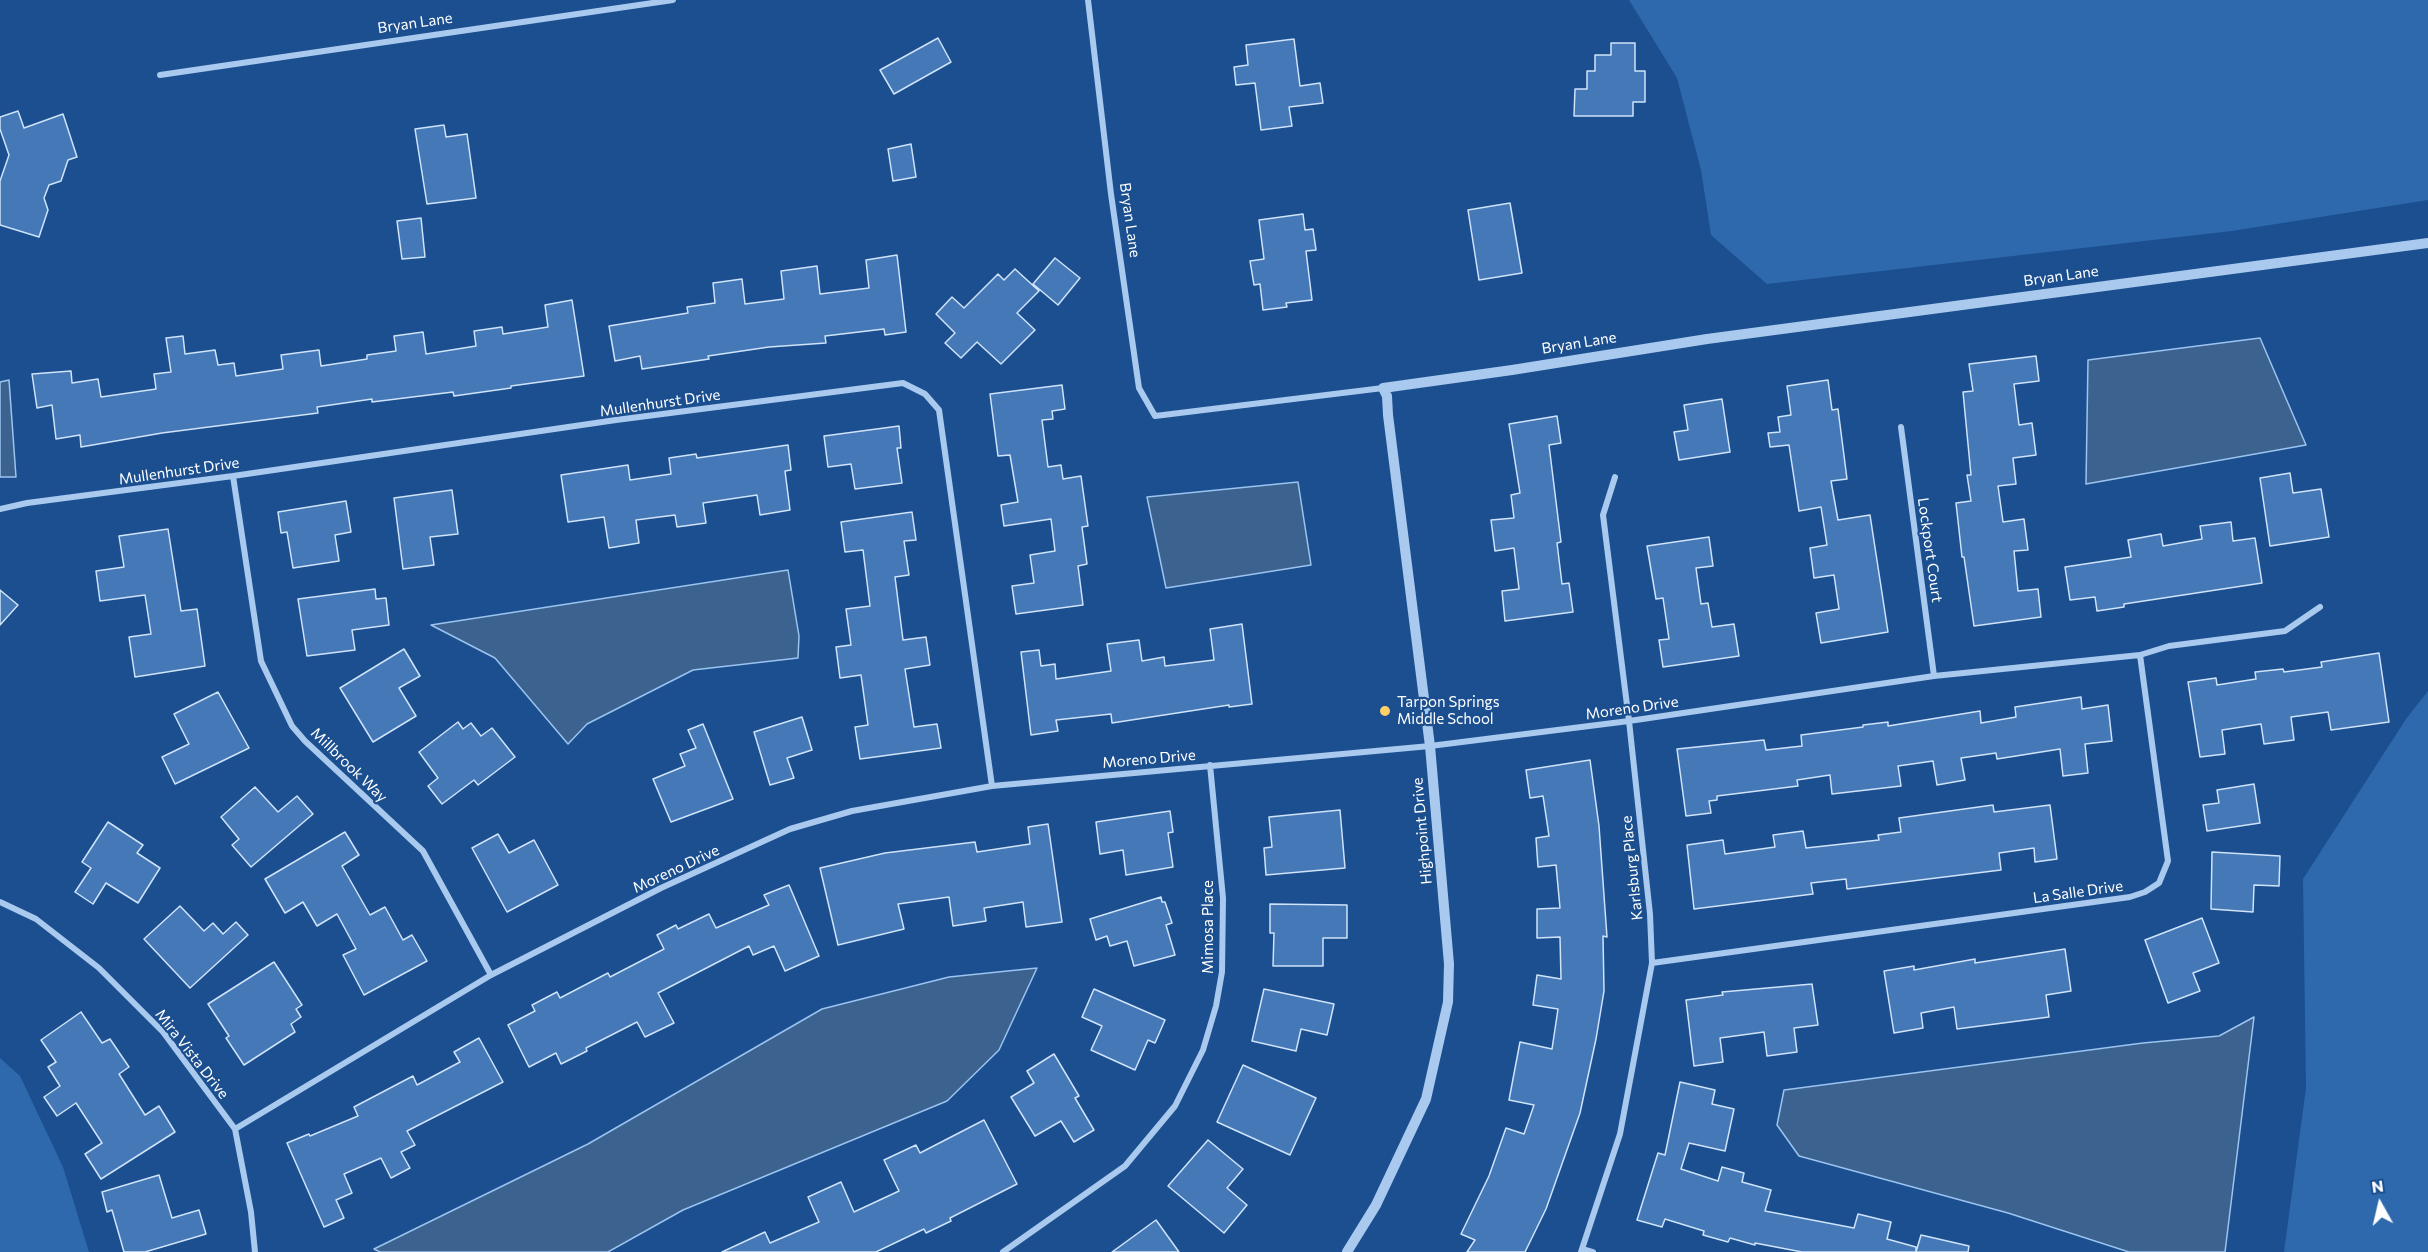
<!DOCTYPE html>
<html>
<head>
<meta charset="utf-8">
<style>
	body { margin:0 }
	#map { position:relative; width:2428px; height:1252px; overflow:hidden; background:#1b4f8f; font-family:Commissioner,sans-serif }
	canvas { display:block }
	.north { position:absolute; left:2350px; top:1174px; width:60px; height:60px; -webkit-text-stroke:4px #1b4f8f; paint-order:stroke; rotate:352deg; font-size:16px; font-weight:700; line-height:24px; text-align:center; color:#fff }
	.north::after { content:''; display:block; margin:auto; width:21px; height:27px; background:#fff; clip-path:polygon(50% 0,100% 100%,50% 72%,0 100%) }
</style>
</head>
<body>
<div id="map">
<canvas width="2428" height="1252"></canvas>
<div class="north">N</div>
</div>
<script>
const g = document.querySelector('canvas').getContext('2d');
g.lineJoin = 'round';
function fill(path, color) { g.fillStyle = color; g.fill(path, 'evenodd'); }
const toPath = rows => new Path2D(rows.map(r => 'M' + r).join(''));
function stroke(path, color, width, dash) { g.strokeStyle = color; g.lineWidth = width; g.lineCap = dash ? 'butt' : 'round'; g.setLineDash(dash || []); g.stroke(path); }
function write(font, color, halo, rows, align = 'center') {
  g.font = font + ' Commissioner,sans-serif'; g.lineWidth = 4.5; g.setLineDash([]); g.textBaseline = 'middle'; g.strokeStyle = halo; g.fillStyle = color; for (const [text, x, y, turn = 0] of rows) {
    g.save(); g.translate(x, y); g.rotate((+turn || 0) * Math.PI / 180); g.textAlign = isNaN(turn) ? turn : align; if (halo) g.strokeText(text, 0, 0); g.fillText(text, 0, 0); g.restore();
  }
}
fill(toPath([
	[1629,0,2428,0,2428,200,2232,231,1767,284,1711,235,1701,170,1677,78],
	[2428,691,2428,1252,2284,1252,2306,1088,2303,879,2406,719],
	[0,1058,20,1076,63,1167,89,1252,0,1252]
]), '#2e69ad');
const water = toPath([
	[2260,338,2306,445,2086,484,2088,360,2260,338],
	[9,380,16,477,0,477,0,382,9,380],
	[1298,482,1311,565,1166,588,1147,497,1298,482],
	[788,570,799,636,798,658,693,670,587,724,568,744,495,658,431,625,788,570],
	[1037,968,999,1050,947,1101,683,1210,608,1252,380,1252,374,1249,588,1144,822,1009,949,977,1037,968],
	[2254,1017,2225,1252,2129,1252,2008,1213,1799,1156,1777,1125,1784,1090,2143,1043,2219,1036,2254,1017]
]);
fill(water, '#3c6290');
stroke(water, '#9cc4f0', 1.5);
const building = toPath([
	[938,38,951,62,894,94,880,70,938,38],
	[1294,39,1300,86,1320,83,1323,103,1289,107,1292,126,1261,130,1255,83,1236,85,1234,67,1248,65,1246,45,1294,39],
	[1611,43,1635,43,1635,71,1645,71,1645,102,1633,102,1633,116,1574,116,1575,89,1587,89,1587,71,1595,71,1595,55,1611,55,1611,43],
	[18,111,24,128,63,114,77,157,68,160,61,181,49,185,44,198,48,210,39,237,0,225,0,181,9,155,0,129,0,117,18,111],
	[444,125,446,137,467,134,476,198,427,204,415,129,444,125],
	[911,144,916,177,893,181,888,149,911,144],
	[1510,203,1522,273,1479,280,1468,210,1510,203],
	[1303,214,1305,230,1313,229,1316,250,1306,251,1312,300,1286,303,1287,307,1263,310,1260,284,1254,285,1250,261,1264,259,1259,220,1303,214],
	[421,218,425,257,402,259,397,221,421,218],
	[897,255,906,332,885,335,884,329,825,336,826,343,769,347,708,356,709,359,642,369,640,356,615,361,609,326,688,313,687,307,715,303,713,283,742,279,745,304,784,299,781,271,817,266,820,294,869,288,866,260,897,255],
	[1055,258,1080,278,1058,305,1033,284,1055,258],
	[1015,269,1039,291,1017,313,1035,330,1001,364,977,342,961,358,945,343,955,333,936,314,952,297,964,308,998,274,1004,280,1015,269],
	[572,300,584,376,511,386,511,388,454,396,453,392,372,402,372,399,317,407,318,413,162,433,81,447,80,435,56,439,52,405,37,408,32,374,71,371,72,383,98,379,101,397,156,389,154,374,171,372,166,338,183,336,185,354,215,350,218,365,234,363,236,376,283,369,281,355,319,350,321,366,367,359,367,355,396,351,394,336,423,332,426,354,476,346,474,331,502,327,503,334,548,327,545,305,572,300],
	[2036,356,2039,381,2014,384,2019,425,2032,423,2036,455,2013,458,2016,484,1998,486,2003,522,2024,519,2028,550,2014,551,2018,591,2038,589,2041,617,1974,626,1964,557,1962,557,1956,503,1971,501,1967,475,1971,475,1963,392,1973,391,1969,364,2036,356],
	[1828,380,1832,410,1838,409,1847,479,1831,481,1838,520,1870,515,1888,632,1821,643,1816,613,1839,609,1834,575,1814,578,1810,548,1827,545,1821,507,1799,511,1789,445,1770,447,1768,433,1780,432,1778,417,1791,415,1787,386,1828,380],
	[1062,385,1065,409,1052,411,1053,419,1042,420,1048,467,1061,465,1063,479,1081,476,1088,526,1082,527,1087,564,1078,566,1083,605,1016,614,1012,586,1034,583,1030,555,1055,551,1051,519,1004,526,1001,505,1018,502,1010,455,998,456,990,394,1062,385],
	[1722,399,1730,452,1679,460,1674,432,1688,430,1684,405,1722,399],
	[1557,416,1561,443,1549,445,1561,542,1557,543,1562,584,1569,583,1573,612,1505,621,1502,591,1519,589,1514,548,1495,551,1491,520,1514,518,1511,495,1520,493,1509,424,1557,416],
	[899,426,901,448,897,448,902,483,855,489,851,464,828,467,824,436,899,426],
	[788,445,791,470,785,471,790,510,760,515,757,495,703,503,706,523,677,527,675,515,636,520,639,543,609,548,604,517,568,522,561,475,628,465,630,480,671,474,669,458,696,454,697,458,788,445],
	[2290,473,2293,493,2321,489,2329,537,2270,546,2260,478,2290,473],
	[452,490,458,534,430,537,434,565,403,569,394,498,452,490],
	[346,501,351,532,335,535,339,561,293,568,287,532,281,533,278,512,346,501],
	[912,512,916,540,904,541,909,575,895,577,903,640,926,637,930,665,905,669,914,727,937,724,941,748,860,759,855,727,868,725,861,675,840,678,836,647,851,645,846,609,870,606,863,550,845,552,841,522,912,512],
	[2231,522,2233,541,2255,538,2262,583,2124,604,2124,607,2097,611,2095,597,2070,600,2065,567,2131,557,2128,540,2161,534,2163,546,2202,539,2200,526,2231,522],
	[168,529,181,611,197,609,205,666,135,677,129,637,151,634,145,595,100,601,96,571,124,567,119,536,168,529],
	[1709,537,1713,566,1696,568,1701,604,1708,603,1712,627,1734,624,1739,656,1663,667,1659,640,1669,639,1663,598,1656,599,1647,546,1709,537],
	[375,589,376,599,386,598,389,625,352,630,355,650,307,656,298,599,375,589],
	[0,590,18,605,0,625,0,590],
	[1242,624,1252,704,1229,707,1229,705,1112,723,1111,714,1056,720,1058,731,1031,735,1021,652,1039,650,1041,666,1055,664,1056,679,1111,671,1107,644,1139,640,1142,661,1164,657,1165,666,1214,660,1210,629,1242,624],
	[404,649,420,676,399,688,416,716,373,742,340,688,404,649],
	[2379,653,2389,722,2331,730,2328,712,2291,717,2294,740,2264,744,2261,724,2222,730,2225,754,2200,757,2188,682,2216,678,2217,685,2256,679,2255,672,2283,669,2284,672,2322,667,2321,662,2379,653],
	[218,692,249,748,175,784,162,757,189,744,174,714,218,692],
	[2081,697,2082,709,2108,705,2112,741,2085,744,2088,773,2063,776,2060,749,1997,759,1996,753,1961,758,1965,780,1937,785,1933,761,1898,766,1901,786,1832,794,1830,775,1797,780,1798,786,1717,796,1717,800,1709,801,1711,813,1686,816,1677,749,1764,740,1766,750,1802,746,1801,735,1863,727,1863,725,1888,722,1888,726,1980,711,1981,723,2016,717,2015,707,2081,697],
	[802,717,812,750,787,758,794,778,770,785,754,732,802,717],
	[458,722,463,729,471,723,481,736,492,728,515,757,478,785,474,780,442,804,428,786,438,778,419,752,458,722],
	[703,724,733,799,671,822,653,779,685,766,680,754,696,748,688,730,703,724],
	[1590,760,1599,826,1607,937,1603,936,1604,991,1596,1039,1580,1113,1546,1209,1525,1252,1467,1252,1475,1240,1461,1234,1489,1176,1506,1128,1524,1134,1534,1105,1509,1100,1520,1042,1552,1049,1558,1009,1533,1005,1537,975,1561,979,1560,937,1537,938,1537,909,1560,908,1556,865,1538,867,1536,838,1549,836,1543,796,1530,798,1526,770,1590,760],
	[2254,784,2260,823,2207,831,2203,805,2219,803,2217,790,2254,784],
	[255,787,278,812,297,796,313,814,251,867,232,845,239,839,221,817,255,787],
	[1993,805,1994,812,2050,805,2057,859,2035,862,2034,848,1999,853,2001,870,1847,889,1846,879,1811,883,1813,894,1694,909,1687,845,1723,840,1725,854,1775,847,1773,835,1803,831,1806,848,1879,840,1878,835,1901,832,1899,818,1993,805],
	[1340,810,1345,868,1266,875,1264,848,1272,847,1269,817,1340,810],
	[1170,811,1173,832,1168,833,1173,867,1126,875,1123,850,1100,854,1096,822,1170,811],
	[108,822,143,845,137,853,160,868,138,903,106,883,93,904,75,892,91,868,82,862,108,822],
	[1048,824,1062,922,1026,927,1023,902,984,908,986,921,953,926,949,897,898,904,904,929,838,945,820,868,885,853,975,842,977,852,1030,844,1028,827,1048,824],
	[345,832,359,855,342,866,370,915,385,907,403,940,412,935,427,961,364,995,343,955,356,949,337,914,317,926,303,902,285,913,265,879,345,832],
	[498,834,509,853,534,840,558,885,507,912,472,848,498,834],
	[2212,852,2280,856,2279,886,2254,885,2253,912,2211,909,2212,852],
	[789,885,819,956,785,971,774,946,753,955,749,946,658,993,674,1023,645,1037,637,1022,586,1048,587,1051,561,1064,556,1053,529,1067,508,1025,535,1011,532,1005,557,992,560,998,608,973,610,977,664,949,657,935,676,925,678,929,709,914,716,928,769,905,764,895,789,885],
	[1161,897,1162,902,1165,902,1172,923,1166,925,1175,955,1134,966,1127,941,1110,946,1107,936,1096,940,1090,919,1161,897],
	[1270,904,1347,905,1347,938,1323,938,1323,966,1273,966,1274,933,1270,933,1270,904],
	[180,906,204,931,213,923,223,934,236,922,248,935,190,988,144,939,180,906],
	[2202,918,2219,963,2193,973,2200,991,2168,1003,2145,940,2202,918],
	[2065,949,2071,991,2046,995,2049,1017,1957,1029,1954,1007,1921,1013,1923,1028,1894,1033,1884,971,1914,966,1914,970,1975,959,1975,963,2065,949],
	[274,962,302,1005,296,1009,301,1017,291,1024,295,1032,244,1065,226,1038,229,1036,208,1004,274,962],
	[1812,984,1818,1025,1794,1028,1797,1052,1767,1056,1764,1032,1720,1038,1723,1062,1694,1066,1686,1000,1723,995,1722,992,1812,984],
	[1094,989,1165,1020,1155,1043,1148,1040,1135,1070,1091,1050,1102,1026,1082,1017,1094,989],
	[1264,989,1334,1004,1327,1035,1301,1029,1296,1051,1252,1041,1264,989],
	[81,1012,102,1043,110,1039,129,1067,119,1074,145,1115,159,1106,175,1132,101,1179,85,1154,102,1143,76,1103,57,1116,44,1097,60,1086,48,1067,56,1062,41,1040,81,1012],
	[479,1038,503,1082,407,1131,415,1145,401,1152,410,1168,391,1178,381,1158,344,1174,352,1193,336,1200,344,1218,324,1227,287,1143,309,1134,310,1136,358,1116,354,1107,413,1076,417,1085,460,1062,454,1052,479,1038],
	[1054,1054,1079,1096,1075,1098,1094,1130,1074,1142,1061,1121,1035,1136,1011,1097,1034,1083,1027,1071,1054,1054],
	[1243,1065,1316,1098,1290,1155,1217,1122,1243,1065],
	[1680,1082,1715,1090,1712,1104,1734,1109,1725,1151,1689,1143,1681,1169,1718,1181,1722,1167,1744,1173,1742,1182,1771,1190,1765,1211,1854,1228,1858,1214,1891,1222,1887,1239,1916,1247,1916,1252,1802,1252,1755,1243,1755,1245,1730,1238,1728,1242,1703,1235,1704,1231,1665,1219,1662,1227,1637,1220,1658,1153,1665,1155,1680,1082],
	[984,1120,1017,1184,950,1218,951,1221,926,1233,924,1229,876,1252,722,1252,765,1232,770,1243,819,1222,808,1197,841,1182,854,1212,899,1191,884,1160,916,1145,920,1153,984,1120],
	[1208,1140,1243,1169,1227,1188,1247,1205,1224,1233,1168,1186,1208,1140],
	[159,1175,172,1218,199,1210,206,1234,145,1252,124,1252,112,1210,107,1212,102,1192,159,1175],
	[1156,1220,1179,1252,1112,1252,1156,1220],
	[1921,1235,1969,1246,1968,1252,1916,1252,1921,1235]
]);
fill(building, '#4478b7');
stroke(building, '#cfe3fa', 1.5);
stroke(toPath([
	[1088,0,1111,194,1139,388,1155,416,1383,388],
	[160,75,673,0],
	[1901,427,1934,676],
	[233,476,261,661,292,726,305,741,423,851,491,975],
	[0,509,27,503,233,476,616,420,903,383,925,394,939,410,992,786],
	[0,902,36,919,99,968,163,1032,235,1129,251,1212,255,1252],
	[1652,963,2130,897,2145,892,2159,883,2168,861,2140,655],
	[235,1129,491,975,661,888,790,829,852,811,992,786,1430,746,1629,721,1934,676,2140,655,2169,646,2285,631,2320,607],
	[1583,1249,1593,1252],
	[1003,1252,1125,1166,1175,1106,1203,1050,1216,1006,1222,972,1223,898,1210,765],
	[1581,1252,1620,1134,1652,963,1650,914,1629,721,1603,515,1615,477]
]), '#a9c9ee', 6);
stroke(toPath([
	[1347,1252,1376,1205,1426,1099,1448,1002,1449,964,1430,746,1388,415,1387,396,1383,388,1512,370,1707,339,2428,243]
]), '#a9c9ee', 10);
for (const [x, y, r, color] of [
	[1385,711,6,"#ffd166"]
]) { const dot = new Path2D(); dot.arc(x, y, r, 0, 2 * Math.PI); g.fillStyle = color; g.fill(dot); stroke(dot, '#1b4f8f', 2); }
write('15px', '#fff', '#1b4f8f', [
	["Bryan Lane",415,23,-8],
	["Bryan Lane",1130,220,82],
	["Bryan Lane",2061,276,-8],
	["Bryan Lane",1579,343,-9],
	["Mullenhurst Drive",660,403,-8],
	["Mullenhurst Drive",179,471,-8],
	["Lockport Court",1930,550,82],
	["Moreno Drive",1632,708,-8],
	["Moreno Drive",1149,759,-5],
	["Millbrook Way",349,765,44],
	["Highpoint Drive",1422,831,-95],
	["Karlsburg Place",1632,868,-96],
	["Moreno Drive",676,869,-25],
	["La Salle Drive",2078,892,-8],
	["Mimosa Place",1208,927,-90],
	["Mira Vista Drive",192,1054,52]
]);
write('15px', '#fff', '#1b4f8f', [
	["Tarpon Springs",1397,702],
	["Middle School",1397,719]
], 'left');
</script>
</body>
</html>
